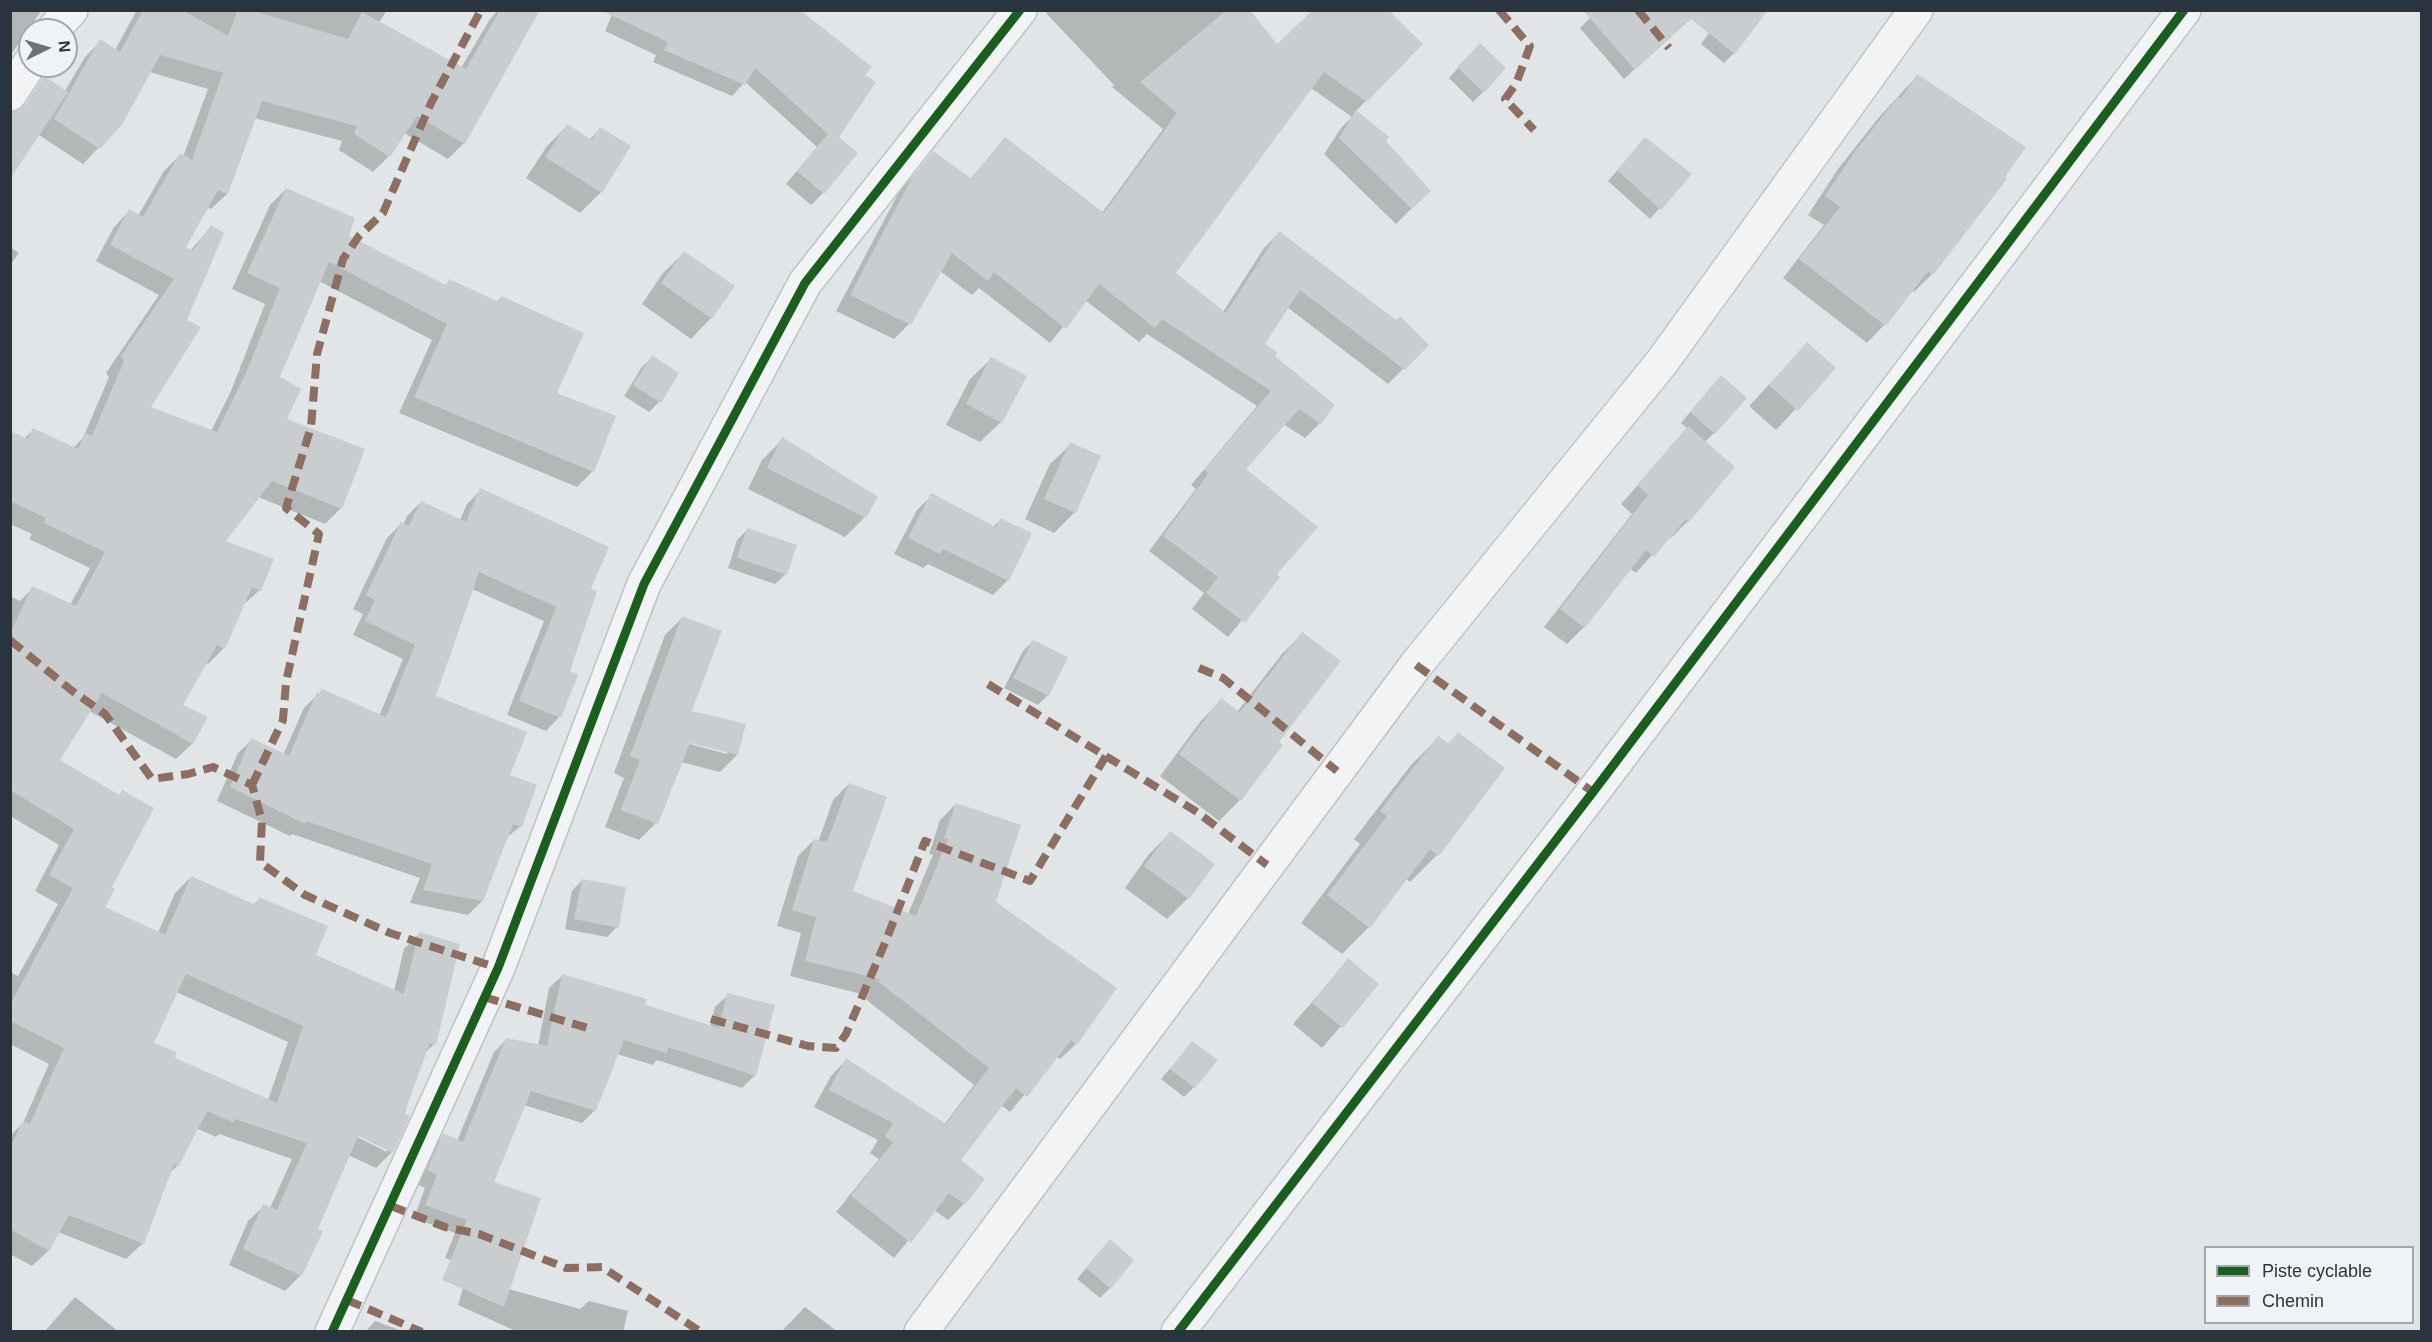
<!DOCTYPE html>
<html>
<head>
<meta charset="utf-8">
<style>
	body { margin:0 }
	#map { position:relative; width:2432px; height:1342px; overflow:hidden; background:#e2e5e7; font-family:Arial,sans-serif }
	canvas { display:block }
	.frame { position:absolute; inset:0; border:12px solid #2a343f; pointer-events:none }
	.legend { position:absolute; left:2204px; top:1246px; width:210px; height:78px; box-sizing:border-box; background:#f0f3f6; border:2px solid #a1a7ad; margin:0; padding:8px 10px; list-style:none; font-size:18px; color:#2a343f }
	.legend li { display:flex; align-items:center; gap:12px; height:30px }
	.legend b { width:30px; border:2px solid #a1a7ad }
	.north { position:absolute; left:18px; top:18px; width:60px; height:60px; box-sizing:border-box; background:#f0f3f6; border:2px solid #a1a7ad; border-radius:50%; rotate:85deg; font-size:16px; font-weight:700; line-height:24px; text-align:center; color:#2a343f }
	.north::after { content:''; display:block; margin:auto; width:21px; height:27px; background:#6a727a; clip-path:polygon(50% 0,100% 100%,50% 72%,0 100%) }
</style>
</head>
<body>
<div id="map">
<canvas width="2432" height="1342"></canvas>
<div class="frame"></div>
<ul class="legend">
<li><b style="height:8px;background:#1b5e20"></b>Piste cyclable</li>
<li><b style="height:8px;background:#8d6e63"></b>Chemin</li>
</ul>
<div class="north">N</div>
</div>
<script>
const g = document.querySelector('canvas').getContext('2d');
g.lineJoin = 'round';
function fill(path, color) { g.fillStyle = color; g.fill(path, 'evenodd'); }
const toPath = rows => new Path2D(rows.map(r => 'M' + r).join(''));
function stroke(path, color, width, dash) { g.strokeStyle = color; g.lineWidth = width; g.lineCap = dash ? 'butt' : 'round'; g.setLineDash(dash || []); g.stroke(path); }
fill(toPath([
	[10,10,42,10,10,56],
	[137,10,183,13,185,10,387,10,379,23,461,68,490,19,498,10,519,10,464,143,448,159,404,133,389,156,373,172,339,150,342,141,254,118,227,194,211,209,207,207,184,248,190,251,211,227,148,408,211,431,231,391,265,304,232,289,270,205,286,189,347,236,445,286,449,281,497,302,501,298,555,394,593,471,577,487,399,413,432,340,319,281,278,378,285,419,341,508,325,524,258,497,223,542,260,590,243,605,224,648,208,664,205,663,181,706,206,718,192,744,176,759,89,711,57,761,110,887,103,908,158,933,175,893,191,877,253,905,260,899,314,956,394,991,404,949,420,933,434,1044,424,1054,392,1152,376,1168,348,1155,316,1230,301,1275,285,1291,229,1265,248,1221,264,1206,270,1208,292,1159,219,1134,216,1137,196,1128,177,1166,169,1174,142,1244,126,1259,58,1232,48,1251,32,1266,10,1254,10,1136,23,1123,49,1064,10,1044,10,972,18,976,58,904,35,891,59,845,10,816,10,596,20,601,33,588,70,605,90,568,29,539,32,534,10,524,10,432,24,439,33,430,73,448,83,438,109,377,106,373,159,295,96,261,114,227,129,211,138,216,164,171,180,155,183,157,208,89,149,72,121,124,83,164,39,135,85,57,101,41,115,50],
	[176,992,288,1042,268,1100,173,1058,152,1044],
	[352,1131,387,1149,387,1152,351,1134],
	[614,10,863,75,837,137,823,193,811,205,786,184,817,147,745,82,732,96,653,62,656,55,605,31],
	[1048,10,1248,10,1277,47,1315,10,1393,10,1390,14,1421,44,1355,112,1429,191,1396,224,1324,154,1341,128,1352,117,1311,88,1174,273,1223,312,1264,248,1279,233,1427,345,1388,384,1287,307,1263,344,1320,423,1305,438,1283,424,1244,469,1275,574,1278,577,1228,637,1192,609,1204,593,1149,551,1196,489,1191,485,1257,406,1147,334,1139,342,1085,300,1050,343,979,288,972,295,940,271,909,324,894,339,836,311,899,192,933,153,970,179,1006,139,1102,213,1163,129,1112,87,1114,85,1046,13],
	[1598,10,1649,56,1624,79,1580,28],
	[1724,13,1734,53,1724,63,1701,44],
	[1470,55,1483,92,1473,102,1449,78],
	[1917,76,1932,274,1914,292,1912,290,1884,325,1867,343,1783,278,1824,225,1808,215,1838,169,1880,116],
	[567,126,589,140,600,129,601,192,580,213,526,178,547,146],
	[1645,139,1689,174,1650,219,1608,181],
	[10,247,19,253,10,265],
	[684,253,711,318,691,339,642,304,663,273],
	[1807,344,1834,368,1776,430,1749,406],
	[652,357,659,402,649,412,624,396,642,367],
	[991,359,1001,422,980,442,946,425,970,379],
	[1711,387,1714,433,1705,442,1688,521,1671,538,1669,536,1636,573,1630,569,1584,627,1567,644,1544,627,1632,514,1621,504,1688,429,1681,423],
	[783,439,865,517,845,537,748,489,762,460],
	[1071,444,1075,512,1054,533,1025,519,1050,464],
	[481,490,589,590,559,717,546,731,507,715,544,621,472,589,434,697,508,776,521,826,505,839,482,901,468,915,410,903,420,878,292,834,290,836,217,801,238,753,252,740,283,755,304,708,318,694,379,716,403,659,353,635,363,614,353,609,387,538,401,524,403,525,407,516,421,502,460,520,467,504],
	[932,495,993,527,1000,520,1008,580,993,595,928,564,923,568,894,554,917,510],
	[747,530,786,574,775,584,728,568,737,540],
	[682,618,690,712,737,755,720,772,681,762,656,823,639,840,605,827,624,778,614,773,665,635],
	[683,740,727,751,727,754,682,742],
	[1302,634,1277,742,1281,745,1240,800,1219,821,1160,776,1201,721,1221,700,1237,712,1282,654],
	[1033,641,1048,695,1038,705,1004,688,1023,651],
	[1458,734,1503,769,1437,855,1410,882,1406,879,1369,927,1342,954,1301,923,1360,844,1354,839,1411,765,1438,738,1448,744],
	[849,784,851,891,908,914,933,855,929,854,940,820,956,804,995,903,1076,1044,1060,1059,1056,1057,1010,1112,1001,1105,959,1161,983,1179,964,1204,948,1220,934,1210,894,1258,836,1212,879,1159,870,1153,878,1140,814,1107,831,1076,846,1060,944,1125,974,1085,864,998,865,995,790,976,801,933,777,926,798,856,814,840,818,842,833,800],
	[1170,833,1213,864,1188,898,1167,919,1125,888,1149,854],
	[582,880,617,927,607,937,565,929,572,891],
	[1348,960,1377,984,1322,1048,1293,1024],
	[562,976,710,1027,715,1007,728,995,755,1075,742,1088,657,1060,653,1065,617,1054,595,1110,582,1123,524,1105,492,1183,509,1289,580,1309,589,1301,628,1311,623,1332,518,1332,458,1305,469,1267,445,1258,455,1233,414,1218,425,1188,415,1183,431,1147,444,1135,457,1141,494,1052,507,1039,538,1046,549,988],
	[1192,1043,1194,1087,1184,1097,1161,1079],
	[1100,1251,1110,1288,1100,1298,1077,1279],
	[75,1297,119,1332,44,1332],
	[805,1307,838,1332,781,1332],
	[375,1321,402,1331,402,1332,365,1332]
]), '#0003');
fill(toPath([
	[143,10,182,10,228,36,238,10,250,10,348,39,362,12,466,69,500,10,540,10,465,144,417,116,390,157,354,134,357,126,262,101,228,194,218,190,186,247,193,251,211,225,224,233,187,320,201,327,151,407,217,432,246,373,280,288,247,273,286,188,355,218,349,236,446,285,449,279,499,302,501,296,584,333,557,393,616,416,594,472,414,397,447,324,329,262,280,377,301,389,287,419,365,449,342,509,272,481,226,541,274,559,261,591,252,587,225,649,217,645,183,705,208,717,193,744,102,693,60,760,119,795,122,790,154,808,112,887,115,889,105,907,165,935,191,876,256,905,259,897,328,926,316,955,404,994,419,932,460,944,436,1045,430,1043,404,1113,410,1116,393,1153,358,1136,318,1229,323,1231,302,1276,243,1249,263,1204,277,1210,307,1143,235,1119,233,1122,207,1111,179,1166,174,1164,144,1244,69,1215,49,1251,10,1229,10,1147,23,1121,30,1124,64,1048,10,1021,10,1005,73,888,49,875,74,829,10,790,10,634,32,586,76,606,105,552,44,523,46,518,10,501,10,431,28,439,33,428,78,449,86,433,92,436,124,361,121,356,174,279,110,245,129,209,143,217,180,153,192,160,223,73,160,55,122,125,100,149,54,119,100,39,120,52],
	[186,974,303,1026,277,1103,175,1058,177,1052,154,1043],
	[600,10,800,10,872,67,865,75,876,82,839,137,858,153,824,194,797,171,828,134,755,68,745,85,664,50,668,42],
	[1227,10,1250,10,1277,44,1313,10,1388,10,1423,44,1367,102,1324,72,1176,273,1226,313,1279,231,1396,320,1400,316,1429,345,1405,370,1300,290,1265,344,1277,352,1275,356,1335,405,1321,424,1299,409,1246,469,1318,527,1277,574,1280,577,1245,623,1206,593,1218,577,1163,536,1209,473,1204,470,1271,391,1162,319,1155,328,1099,284,1066,329,994,272,988,281,952,253,911,325,850,295,913,176,933,151,971,178,1005,137,1104,213,1177,113,1140,82],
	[1583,10,1768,10,1735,54,1691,19,1635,70],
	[1480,43,1506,68,1484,93,1457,67],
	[1917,74,2026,147,2005,177,2007,179,1933,275,1928,271,1886,326,1799,259,1840,207,1825,196,1856,150,1898,97,1901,99],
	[44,76,68,92,10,179,10,112,25,105],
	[1356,110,1389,137,1386,141,1431,191,1412,209,1339,138],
	[567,124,592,140,600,127,631,146,602,193,545,157],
	[1645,137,1692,174,1661,210,1617,170],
	[684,251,735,286,712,319,661,283],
	[1807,342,1836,368,1798,411,1769,385],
	[652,355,679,373,661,403,633,385],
	[991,357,1027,376,1002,423,966,404],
	[1721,375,1747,398,1715,434,1690,412],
	[1688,426,1735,467,1689,522,1686,519,1654,557,1646,550,1585,628,1560,609,1648,495,1637,485],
	[782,437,878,497,866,518,767,468],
	[1070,442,1101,456,1076,513,1044,499],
	[480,488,609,547,591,589,597,591,570,671,578,675,561,718,519,701,556,607,479,572,436,696,527,732,510,775,537,785,522,827,513,824,483,901,423,890,432,864,306,821,305,824,230,787,251,738,289,756,317,692,319,693,322,689,386,717,415,645,365,621,375,600,366,595,401,522,409,526,421,501,466,522],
	[931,493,996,527,1000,518,1032,533,1009,581,943,549,940,554,908,538],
	[747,528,797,545,787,575,737,558],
	[682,616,722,631,692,711,746,724,738,755,690,743,658,824,621,810,640,760,630,756],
	[1302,632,1341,661,1279,742,1283,745,1241,801,1179,754,1221,698,1240,712],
	[1033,640,1068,657,1049,696,1013,678],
	[1458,732,1505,768,1439,856,1430,849,1370,928,1327,895,1387,816,1380,811,1438,736,1449,744],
	[849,783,887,797,853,891,916,916,948,839,944,838,956,803,1021,825,996,902,1117,988,1077,1045,1071,1040,1027,1097,1016,1088,961,1160,985,1179,965,1205,949,1193,911,1243,851,1196,893,1142,885,1136,893,1123,829,1090,846,1058,946,1124,989,1068,879,982,880,979,805,961,816,917,792,910,814,839,827,842],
	[1170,831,1215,864,1189,899,1144,866],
	[582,879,626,887,619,928,574,919],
	[1348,958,1379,984,1343,1028,1312,1003],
	[562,974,647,999,645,1005,719,1028,727,993,775,1005,756,1076,668,1047,667,1053,624,1040,596,1111,531,1091,494,1182,541,1198,504,1307,442,1280,467,1220,425,1205,437,1175,427,1170,443,1133,463,1142,506,1038,547,1046],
	[1192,1041,1218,1060,1195,1088,1170,1069],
	[1110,1239,1134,1260,1111,1289,1086,1268]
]), '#cacdcf');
const street = toPath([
	[53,30,71,10],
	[10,94,30,63],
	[332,1332,498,968,644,584,805,283,1020,10],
	[921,1332,1416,665,1662,362,1916,10],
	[1178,1332,1593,792,2184,10]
]);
stroke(street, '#c0c3c5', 36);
stroke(street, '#f1f3f4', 33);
stroke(toPath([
	[1499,10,1530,46,1516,84,1505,99,1534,130],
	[1638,10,1669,48],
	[10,640,71,690,105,714,152,779,188,774,213,767,252,785,262,821,260,862,305,895,390,933,498,968],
	[1416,665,1593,792],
	[1199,668,1223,678,1337,771],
	[988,684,1197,812,1267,865],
	[252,785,283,720,286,682,319,534,286,508,311,427,317,354,343,259,359,236,383,213,431,103,481,10],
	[484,997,591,1029],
	[711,1019,808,1046,836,1048,846,1034,885,943,925,841,1030,881,1106,756],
	[391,1206,445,1227,479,1234,566,1268,602,1267,701,1332],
	[347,1300,422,1332]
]), '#8d6e63', 8, [15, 8]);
stroke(toPath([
	[332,1332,498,968,644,584,805,283,1020,10],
	[1178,1332,1593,792,2184,10]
]), '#1b5e20', 9);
</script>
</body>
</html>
